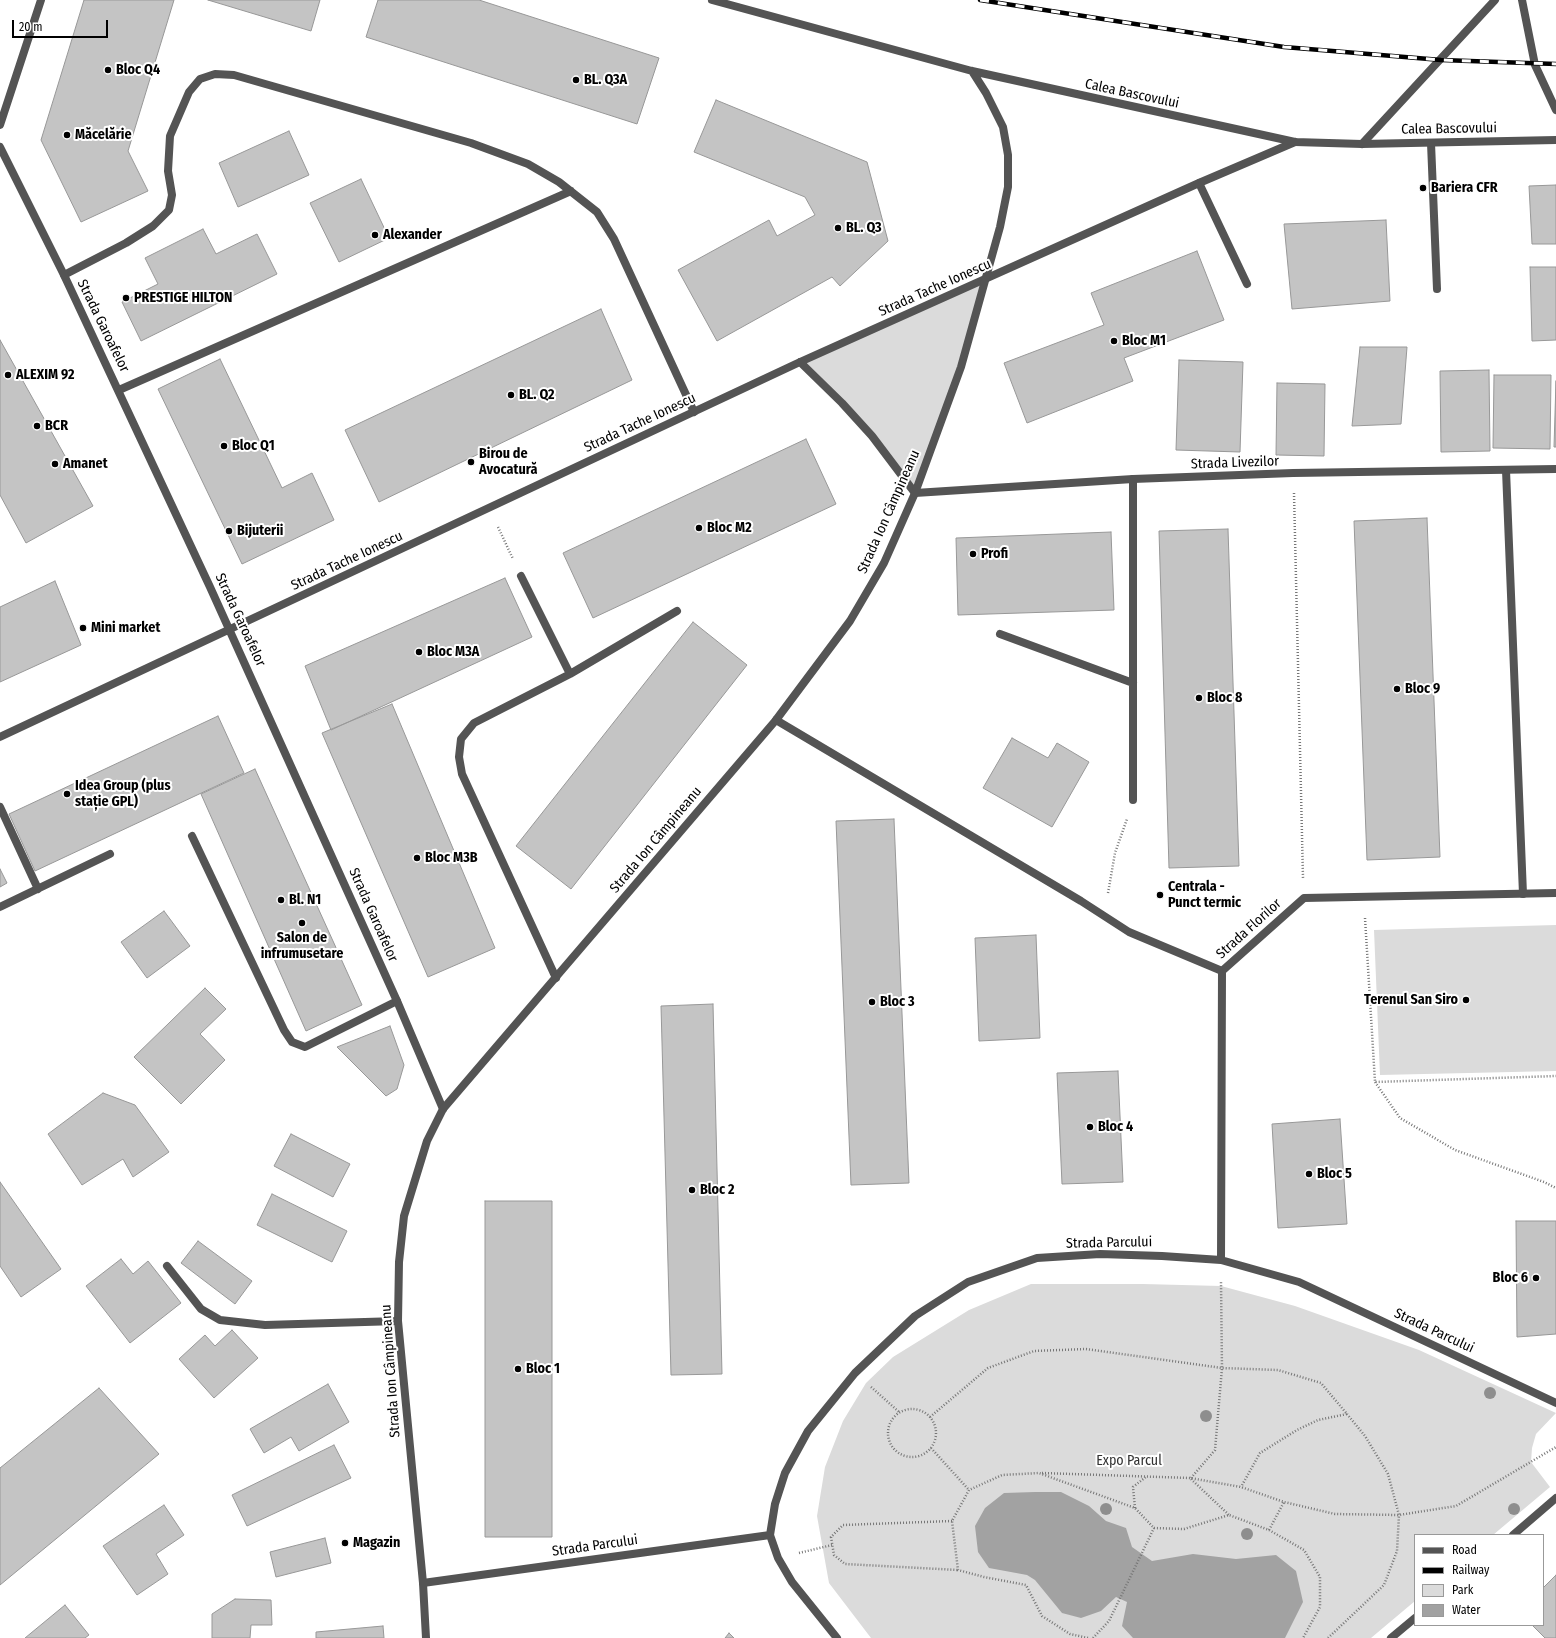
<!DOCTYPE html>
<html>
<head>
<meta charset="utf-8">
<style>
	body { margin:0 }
	#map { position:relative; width:1556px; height:1638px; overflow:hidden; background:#fff; font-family:"Fira Sans Condensed",sans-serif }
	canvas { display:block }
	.legend { position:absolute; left:1414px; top:1534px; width:130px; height:92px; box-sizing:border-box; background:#fff; border:1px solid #999; margin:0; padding:5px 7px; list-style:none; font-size:12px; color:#000 }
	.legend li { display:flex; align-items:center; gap:8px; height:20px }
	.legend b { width:20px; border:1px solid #999 }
	.scale { position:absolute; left:12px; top:20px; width:96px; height:18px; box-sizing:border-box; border:2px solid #000; border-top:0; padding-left:5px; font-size:12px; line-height:14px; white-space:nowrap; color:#000; -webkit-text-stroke:3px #fff; paint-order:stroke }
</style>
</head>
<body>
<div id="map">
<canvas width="1556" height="1638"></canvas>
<ul class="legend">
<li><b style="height:5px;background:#545454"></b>Road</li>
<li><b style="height:5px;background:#000"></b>Railway</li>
<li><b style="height:11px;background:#dbdbdb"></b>Park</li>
<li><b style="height:11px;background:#a2a2a2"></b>Water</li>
</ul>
<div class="scale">20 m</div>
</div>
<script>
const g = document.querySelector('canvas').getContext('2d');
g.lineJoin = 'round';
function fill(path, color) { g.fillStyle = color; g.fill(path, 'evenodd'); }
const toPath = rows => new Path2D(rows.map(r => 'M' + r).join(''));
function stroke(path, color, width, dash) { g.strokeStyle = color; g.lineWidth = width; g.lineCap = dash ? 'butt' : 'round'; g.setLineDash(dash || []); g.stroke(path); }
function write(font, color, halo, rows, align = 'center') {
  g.font = font + ' "Fira Sans Condensed",sans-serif'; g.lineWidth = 4; g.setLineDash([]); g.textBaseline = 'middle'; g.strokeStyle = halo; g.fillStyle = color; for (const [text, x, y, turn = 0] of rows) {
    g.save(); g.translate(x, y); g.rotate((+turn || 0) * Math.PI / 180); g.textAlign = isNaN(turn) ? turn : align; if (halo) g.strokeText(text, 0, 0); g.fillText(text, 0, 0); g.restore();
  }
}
fill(toPath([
	[986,279,961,367,915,493,872,436,800,362],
	[1556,925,1556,1071,1380,1075,1374,930],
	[1031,1284,1143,1284,1221,1286,1295,1306,1419,1350,1556,1413,1536,1434,1532,1448,1531,1462,1550,1487,1493,1535,1415,1535,1415,1601,1371,1638,871,1638,829,1583,817,1516,825,1467,843,1421,866,1383,893,1357,969,1310]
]), '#dbdbdb');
fill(toPath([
	[1035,1492,1061,1492,1089,1506,1106,1521,1126,1528,1132,1547,1152,1561,1193,1554,1236,1559,1276,1555,1296,1571,1303,1602,1285,1638,1133,1638,1122,1626,1127,1602,1116,1597,1101,1611,1081,1618,1062,1613,1035,1580,1027,1575,989,1568,978,1552,975,1526,985,1508,1004,1493]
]), '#a2a2a2');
const building = toPath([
	[84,0,174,0,128,151,148,191,81,222,41,140,84,0],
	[208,0,320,0,311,31,208,0],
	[378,0,479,0,659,58,637,124,366,37,378,0],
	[716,100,867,162,888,241,840,286,832,277,717,341,678,270,769,220,777,236,815,215,805,197,694,152,716,100],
	[289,131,309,175,238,207,219,163,289,131],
	[361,179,389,238,339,262,310,203,361,179],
	[1556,185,1556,244,1532,244,1529,186,1556,185],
	[1386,220,1390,301,1292,309,1284,224,1386,220],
	[203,229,216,254,257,234,277,274,141,341,122,302,158,284,145,258,203,229],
	[1197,251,1224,320,1124,358,1133,381,1027,423,1004,363,1104,325,1091,293,1197,251],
	[1530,267,1556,267,1556,340,1532,341,1530,267],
	[601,309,632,380,379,502,345,430,601,309],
	[0,340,93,506,26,543,0,495,0,340],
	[1360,347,1407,347,1401,424,1352,426,1360,347],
	[220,359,282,488,312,473,334,520,242,564,158,389,220,359],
	[1179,360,1243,362,1240,452,1176,450,1179,360],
	[1489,370,1490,451,1441,452,1440,371,1489,370],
	[1494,375,1551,375,1550,449,1493,448,1494,375],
	[1556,381,1556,447,1554,447,1556,381],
	[1277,383,1325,384,1324,456,1276,455,1277,383],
	[806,439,836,504,593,618,563,553,806,439],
	[1427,518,1440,857,1367,860,1354,521,1427,518],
	[1228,529,1239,866,1169,868,1159,531,1228,529],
	[1111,532,1114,610,958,615,956,538,1111,532],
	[505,578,532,637,331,730,305,666,505,578],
	[55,581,81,645,0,682,0,607,55,581],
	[693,622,747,665,571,889,516,846,693,622],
	[392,704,495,948,428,977,322,733,392,704],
	[218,716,244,773,35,871,9,814,218,716],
	[1012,738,1048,758,1057,743,1089,762,1052,827,983,788,1012,738],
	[255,769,362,1005,306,1031,201,794,255,769],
	[894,819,909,1183,851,1185,836,821,894,819],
	[0,869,7,883,0,887,0,869],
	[164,911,190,946,147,978,121,942,164,911],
	[1036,935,1040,1038,979,1041,975,938,1036,935],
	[205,988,226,1009,200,1034,225,1060,181,1104,134,1057,205,988],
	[713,1004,722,1374,671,1375,661,1006,713,1004],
	[390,1026,404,1065,397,1089,386,1096,337,1047,390,1026],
	[1118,1071,1123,1182,1062,1184,1057,1073,1118,1071],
	[103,1093,135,1105,169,1152,133,1177,123,1159,82,1185,48,1134,103,1093],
	[1340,1119,1347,1224,1278,1228,1272,1124,1340,1119],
	[291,1134,350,1164,333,1197,274,1166,291,1134],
	[0,1182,61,1269,21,1297,0,1266,0,1182],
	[272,1194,347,1231,332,1262,257,1225,272,1194],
	[485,1201,552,1201,552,1537,485,1537,485,1201],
	[1516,1221,1556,1221,1556,1334,1517,1337,1516,1221],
	[198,1241,252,1281,235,1304,181,1263,198,1241],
	[121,1259,133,1274,148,1261,181,1303,130,1343,86,1286,121,1259],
	[232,1330,258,1358,214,1398,179,1359,205,1335,215,1346,232,1330],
	[328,1384,349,1422,299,1451,291,1437,264,1453,250,1429,328,1384],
	[99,1388,159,1454,0,1585,0,1468,99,1388],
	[334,1445,351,1478,247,1526,232,1495,334,1445],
	[164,1505,184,1535,156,1554,168,1574,137,1595,103,1546,164,1505],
	[325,1538,331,1563,276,1577,270,1552,325,1538],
	[1556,1575,1556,1638,1545,1638,1532,1625,1543,1625,1543,1588,1556,1575],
	[235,1599,271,1600,272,1625,251,1625,250,1638,212,1638,212,1614,235,1599],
	[65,1605,89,1635,85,1638,25,1638,65,1605],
	[383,1626,384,1638,316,1638,316,1632,383,1626],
	[729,1633,734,1638,725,1638,729,1633]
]);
fill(building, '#c4c4c4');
stroke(building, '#989898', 1);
stroke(toPath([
	[1294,493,1303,878],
	[498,527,513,559],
	[1108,893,1115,853,1127,819],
	[1365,918,1375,1082,1556,1076],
	[1375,1082,1400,1118,1455,1150,1544,1182,1556,1188],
	[871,1387,899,1412],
	'888 1433a24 24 0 1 1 48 0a24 24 0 1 1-48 0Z',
	[930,1417,988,1368,1034,1351,1086,1349,1222,1368,1278,1370,1321,1383,1347,1414,1318,1420,1297,1430,1260,1453,1241,1487],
	[931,1448,969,1490],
	[1042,1473,1190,1478,1241,1487,1284,1502,1335,1514,1399,1515,1456,1506,1556,1447],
	[1191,1478,1215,1450,1222,1368,1221,1282],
	[1191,1479,1229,1515],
	[1135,1508,1133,1487,1147,1476],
	[952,1521,843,1525,831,1537,834,1555,845,1564,958,1570],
	[1269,1530,1284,1502],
	[799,1553,832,1545],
	[1088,1638,1070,1634,1042,1616,1026,1585,984,1577,958,1570,952,1521,969,1490,1002,1475,1039,1473,1135,1508,1154,1528,1184,1529,1229,1515,1269,1530,1304,1550,1320,1577,1320,1607,1303,1638],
	[1093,1638,1109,1621,1154,1528],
	[1328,1638,1384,1585,1397,1551,1399,1515,1388,1474,1365,1436,1347,1414]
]), '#767676', 2.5, [1, 2]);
stroke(toPath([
	[1431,143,1437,289],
	[1199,183,1247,284],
	[64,275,126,243,153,226,169,210,172,195,168,171,170,136,189,92,200,79,215,74,234,75,471,143,528,164,559,182,597,212,614,239,694,412],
	[119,390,571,191],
	[1506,470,1523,894],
	[1133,479,1133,800],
	[521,576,570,674],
	[1000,634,1133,683],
	[776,720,1081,901,1129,932,1222,971],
	[0,807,38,889],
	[192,836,284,1030,292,1042,305,1047,397,1001],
	[0,907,110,854],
	[556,978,462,774,459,757,461,739,474,723,570,674,677,611]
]), '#545454', 8);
stroke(toPath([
	[1522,0,1535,65,1556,110],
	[0,125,41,0],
	[1362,144,1495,0],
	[0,147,64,275,210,587,397,1001,443,1109],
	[800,362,842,403,872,436,915,493,1133,479,1293,473,1556,469],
	[0,737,800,362,1199,183,1295,142],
	[1221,1260,1222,971,1304,898,1556,893],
	[167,1266,201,1309,220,1320,265,1325,398,1321],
	[1513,1535,1556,1498],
	[423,1583,770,1535],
	[837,1638,792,1582,778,1558,770,1535,775,1504,785,1473,808,1431,855,1373,915,1316,968,1282,1037,1258,1100,1254,1162,1256,1221,1260,1299,1282,1556,1403],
	[1391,1638,1415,1618]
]), '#545454', 8);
stroke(toPath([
	[712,0,972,71,1295,142,1362,144,1556,140],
	[426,1638,423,1583,398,1321,399,1262,404,1216,427,1141,443,1109,776,720,850,621,884,563,915,493,961,367,1000,227,1008,187,1008,155,1003,127,986,93,972,71]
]), '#545454', 8);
const rail = toPath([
	[980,0,1284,47,1441,60,1556,64]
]);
stroke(rail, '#000', 4.5);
stroke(rail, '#fff', 3, [9]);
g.fillStyle = '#8e8e8e';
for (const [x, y] of [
	[1490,1393],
	[1206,1416],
	[1106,1509],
	[1514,1509],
	[1247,1534]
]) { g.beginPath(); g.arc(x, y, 6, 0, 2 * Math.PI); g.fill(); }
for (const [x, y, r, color] of [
	[108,70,4,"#000"],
	[576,80,4,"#000"],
	[67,135,4,"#000"],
	[1423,188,4,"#000"],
	[838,228,4,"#000"],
	[375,235,4,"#000"],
	[126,298,4,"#000"],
	[1114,341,4,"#000"],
	[8,375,4,"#000"],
	[511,395,4,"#000"],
	[37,426,4,"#000"],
	[224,446,4,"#000"],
	[471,462,4,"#000"],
	[55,464,4,"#000"],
	[699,528,4,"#000"],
	[229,531,4,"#000"],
	[973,554,4,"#000"],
	[83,628,4,"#000"],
	[419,652,4,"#000"],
	[1397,689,4,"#000"],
	[1199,698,4,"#000"],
	[67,794,4,"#000"],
	[417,858,4,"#000"],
	[1160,895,4,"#000"],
	[281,900,4,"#000"],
	[302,923,4,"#000"],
	[1466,1000,4,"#000"],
	[872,1002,4,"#000"],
	[1090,1127,4,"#000"],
	[1309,1174,4,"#000"],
	[692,1190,4,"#000"],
	[1536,1278,4,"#000"],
	[518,1369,4,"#000"],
	[345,1543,4,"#000"]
]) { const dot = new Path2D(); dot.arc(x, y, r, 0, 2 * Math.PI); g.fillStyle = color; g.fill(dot); stroke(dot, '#fff', 1.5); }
write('bold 14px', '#000', '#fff', [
	["Bloc Q4",116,70],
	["BL. Q3A",584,80],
	["Măcelărie",75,135],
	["Bariera CFR",1431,188],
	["BL. Q3",846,228],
	["Alexander",383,235],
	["PRESTIGE HILTON",134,298],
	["Bloc M1",1122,341],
	["ALEXIM 92",16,375],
	["BL. Q2",519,395],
	["BCR",45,426],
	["Bloc Q1",232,446],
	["Birou de",479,454],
	["Avocatură",479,470],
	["Amanet",63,464],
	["Bloc M2",707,528],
	["Bijuterii",237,531],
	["Profi",981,554],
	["Mini market",91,628],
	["Bloc M3A",427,652],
	["Bloc 9",1405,689],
	["Bloc 8",1207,698],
	["Idea Group (plus",75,786],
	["stație GPL)",75,802],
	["Bloc M3B",425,858],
	["Centrala -",1168,887],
	["Punct termic",1168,903],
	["Bl. N1",289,900],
	["Salon de",302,938,"center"],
	["infrumusetare",302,954,"center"],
	["Terenul San Siro",1458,1000,"right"],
	["Bloc 3",880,1002],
	["Bloc 4",1098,1127],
	["Bloc 5",1317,1174],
	["Bloc 2",700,1190],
	["Bloc 6",1528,1278,"right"],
	["Bloc 1",526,1369],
	["Magazin",353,1543]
], 'left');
write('14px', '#000', '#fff', [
	["Calea Bascovului",1132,94,12],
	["Calea Bascovului",1449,129,-1],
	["Strada Tache Ionescu",935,288,-24],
	["Strada Garoafelor",103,326,64],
	["Strada Tache Ionescu",640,423,-25],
	["Strada Livezilor",1235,463,-2],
	["Strada Ion Câmpineanu",889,512,-66],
	["Strada Tache Ionescu",347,561,-25],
	["Strada Garoafelor",240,620,65],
	["Strada Ion Câmpineanu",656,840,-50],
	["Strada Garoafelor",373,915,66],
	["Strada Florilor",1249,929,-42],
	["Strada Parcului",1109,1243,-1],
	["Strada Parcului",1434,1331,25],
	["Strada Ion Câmpineanu",391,1371,-94],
	["Strada Parcului",595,1546,-8]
]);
write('14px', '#323232', '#fff', [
	["Expo Parcul",1129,1461]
]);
</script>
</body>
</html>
